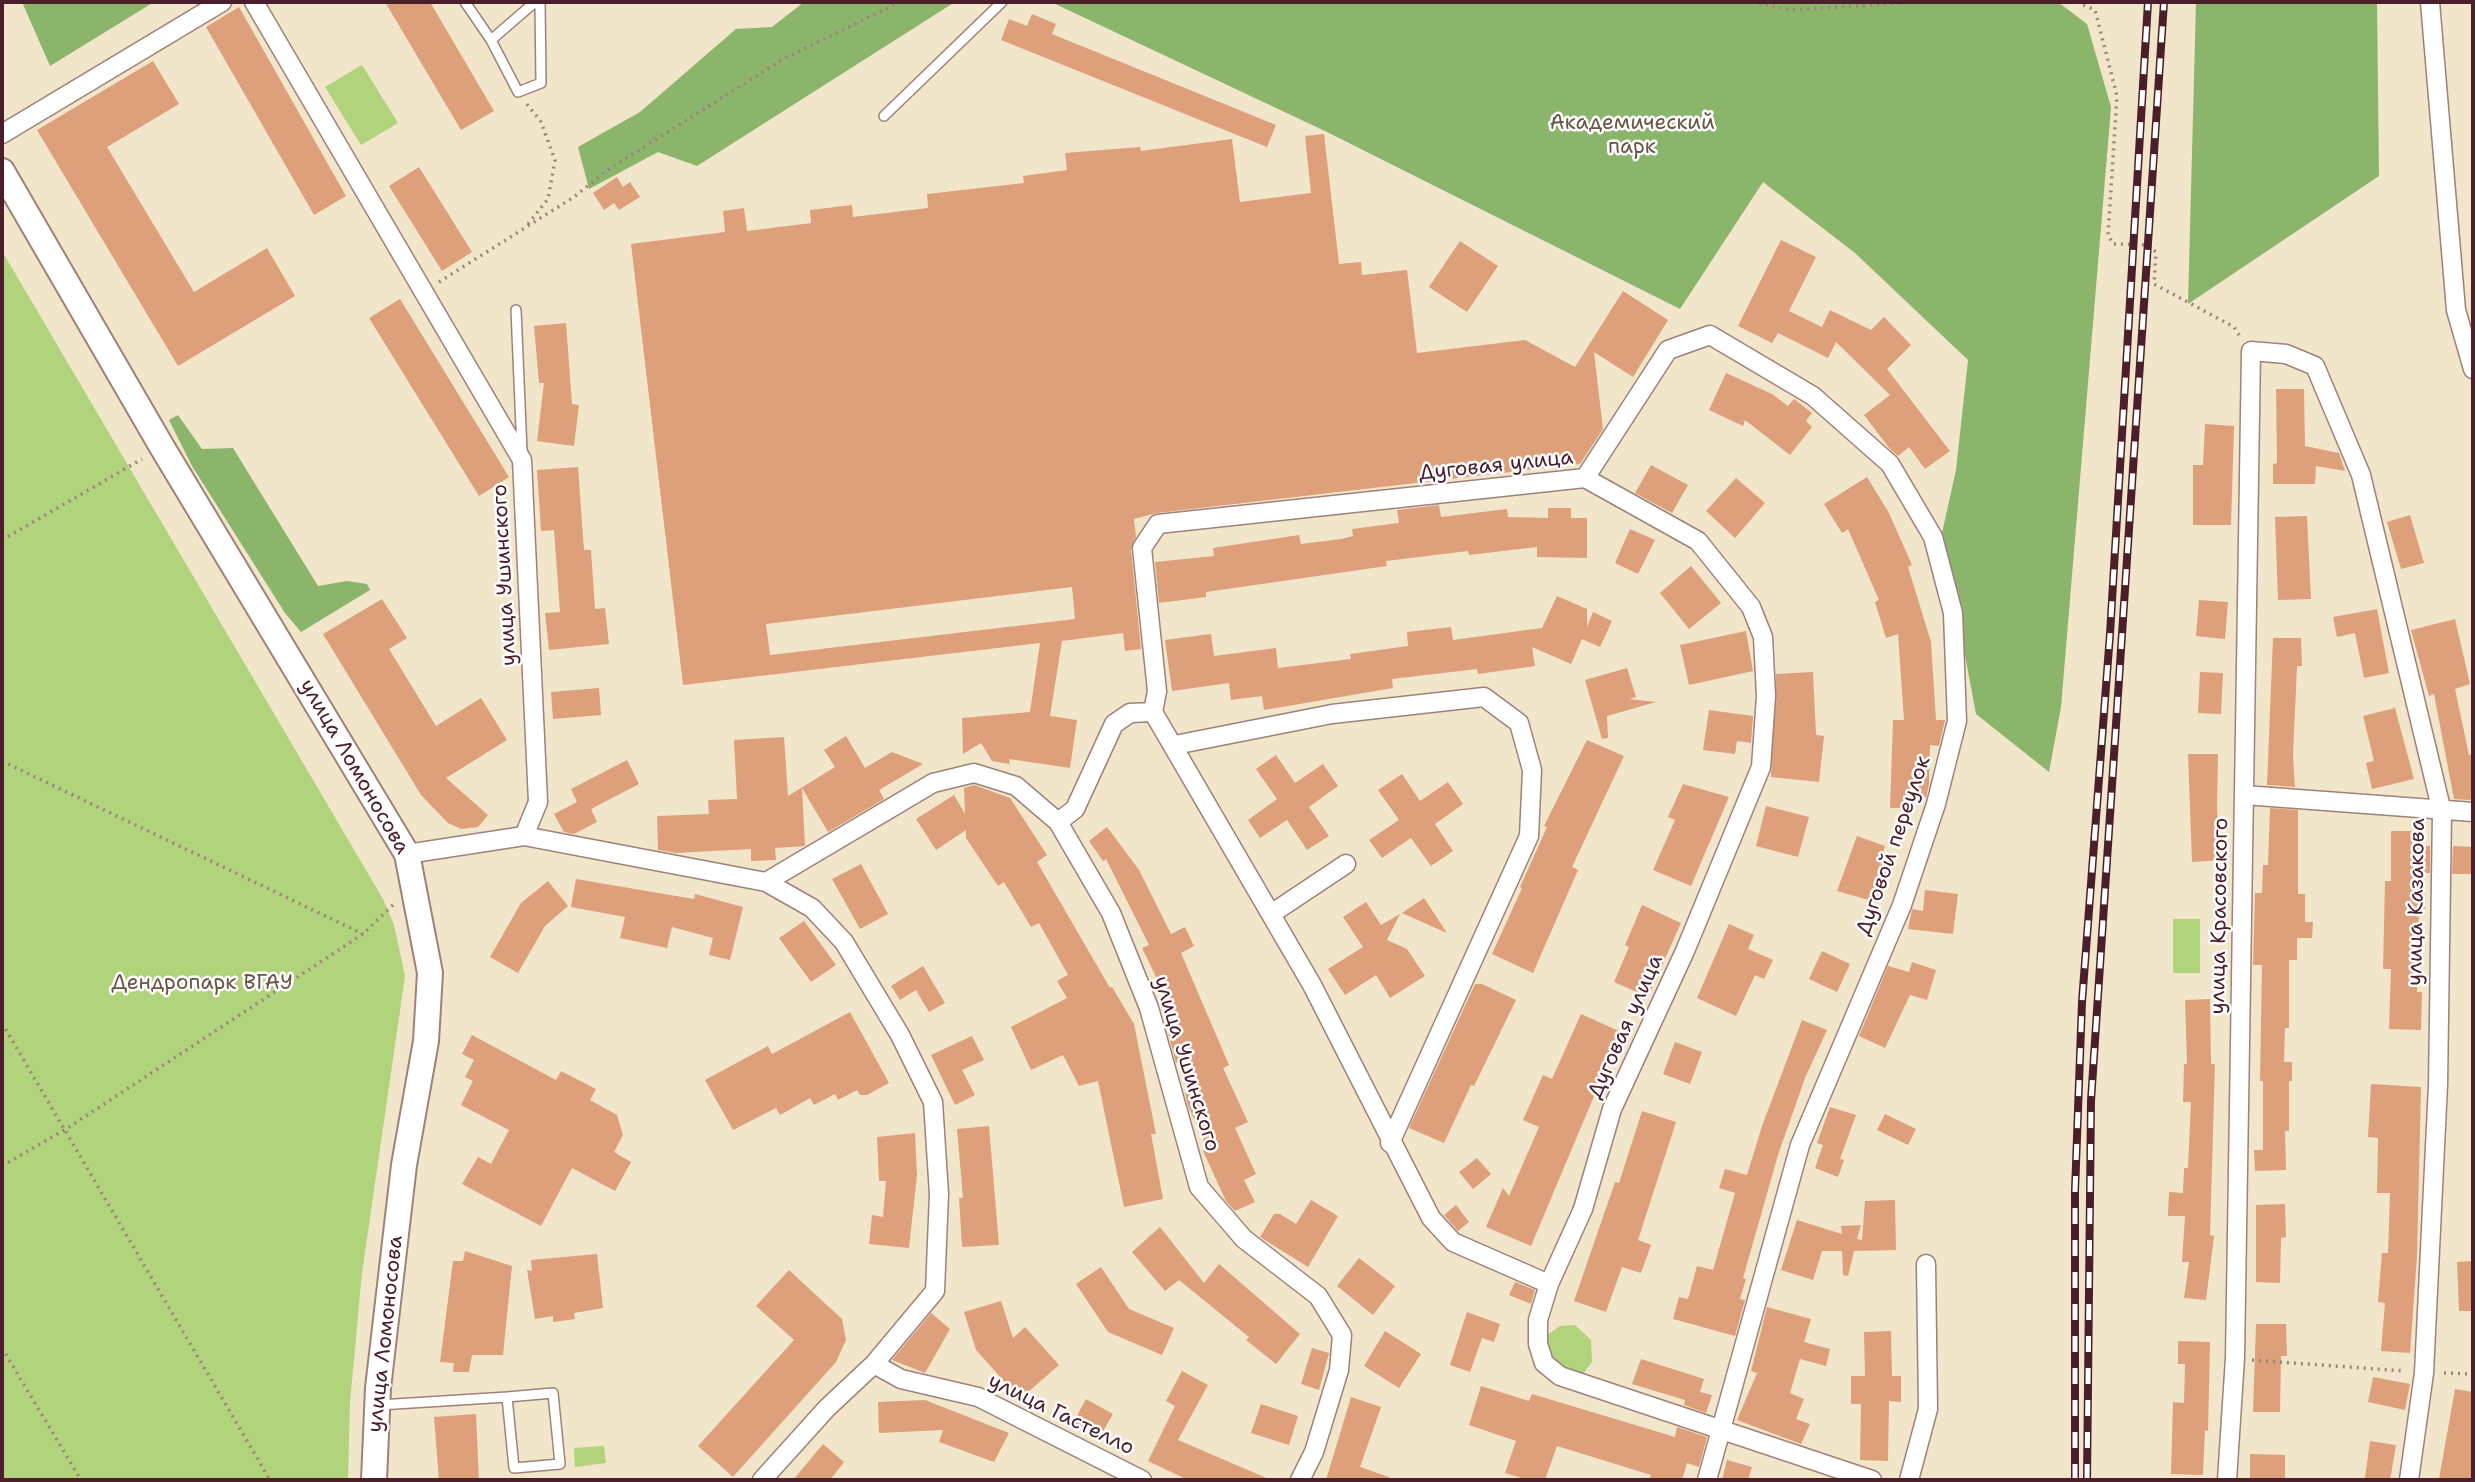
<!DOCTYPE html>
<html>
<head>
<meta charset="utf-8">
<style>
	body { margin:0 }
	#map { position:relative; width:2475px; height:1482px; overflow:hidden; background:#f1e5ca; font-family:"Shantell Sans",sans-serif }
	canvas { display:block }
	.frame { position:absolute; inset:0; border:4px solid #4a1f2b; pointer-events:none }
</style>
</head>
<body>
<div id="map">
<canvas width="2475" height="1482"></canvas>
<div class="frame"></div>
</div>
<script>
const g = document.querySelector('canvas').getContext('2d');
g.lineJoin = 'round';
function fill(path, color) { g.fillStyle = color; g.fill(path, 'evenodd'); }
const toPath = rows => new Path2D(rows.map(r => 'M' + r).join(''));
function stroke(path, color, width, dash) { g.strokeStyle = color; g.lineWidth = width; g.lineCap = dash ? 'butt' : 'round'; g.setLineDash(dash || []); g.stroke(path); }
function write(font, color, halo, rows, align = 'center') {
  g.font = font + ' "Shantell Sans",sans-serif'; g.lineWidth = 5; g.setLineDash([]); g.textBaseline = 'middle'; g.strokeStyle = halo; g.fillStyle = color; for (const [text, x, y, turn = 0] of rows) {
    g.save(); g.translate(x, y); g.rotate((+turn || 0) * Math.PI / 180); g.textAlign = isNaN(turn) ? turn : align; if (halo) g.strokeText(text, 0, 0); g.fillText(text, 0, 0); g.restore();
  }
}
fill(toPath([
	[362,65,398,123,361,145,325,87],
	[2,251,383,899,394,925,405,976,362,1273,350,1402,348,1480,2,1480],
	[2173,919,2200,919,2200,973,2173,973],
	[1575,1325,1591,1340,1592,1362,1580,1378,1561,1383,1544,1374,1537,1356,1543,1338,1560,1326],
	[604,1446,606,1463,575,1467,574,1448]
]), '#b1d37c');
fill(toPath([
	[22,2,154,2,50,66],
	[804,2,955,2,697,166,658,152,589,189,578,147,640,112,736,29,772,27],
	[1051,2,2058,2,2087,24,2111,107,2061,707,2049,772,1976,714,1942,533,1956,470,1968,360,1855,253,1763,182,1680,309,1327,132],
	[2196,2,2377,2,2379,176,2188,304],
	[178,415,202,449,233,448,318,586,347,581,367,584,370,590,301,632,285,613,192,466,169,420]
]), '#8cb56c');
fill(toPath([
	[385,2,430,2,494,111,461,130],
	[239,7,346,196,314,215,206,27],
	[1032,14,1056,24,1052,34,1276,125,1267,147,1001,40,1009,19,1027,26],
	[153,61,179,104,107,147,194,292,267,248,295,296,178,366,37,130],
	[1324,134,1339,264,1361,262,1362,275,1407,270,1417,353,1525,340,1575,367,1623,291,1668,320,1633,377,1594,352,1603,429,1580,464,1157,513,1134,519,1136,537,1131,549,1141,649,1125,651,1123,633,1062,641,1050,716,1077,720,1070,768,1009,759,1010,764,992,761,981,743,963,754,962,718,1030,712,1040,643,683,685,631,244,725,232,723,211,744,208,747,231,811,223,810,210,852,205,853,217,928,208,927,194,1024,183,1023,176,1067,170,1065,153,1140,147,1141,151,1232,139,1240,202,1311,193,1305,136],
	[1072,587,1075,619,770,655,766,624],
	[419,167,472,252,442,271,389,186],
	[617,177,623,187,630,182,640,197,619,210,614,203,604,210,593,193],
	[1781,240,1816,257,1789,311,1822,327,1830,310,1871,330,1884,317,1911,345,1887,369,1950,451,1925,469,1909,447,1898,456,1890,449,1864,415,1890,395,1836,342,1828,358,1778,333,1772,343,1738,326],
	[1460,241,1498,266,1467,312,1429,287],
	[400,299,509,477,479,496,369,318],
	[566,323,572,404,579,405,574,446,537,441,544,383,539,383,534,326],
	[1726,373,1772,394,1788,406,1794,399,1812,413,1806,421,1812,427,1790,455,1745,420,1743,426,1709,410],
	[2276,389,2304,389,2305,446,2339,453,2345,471,2316,466,2315,484,2273,484,2273,464,2277,463],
	[2205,424,2234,426,2231,525,2193,525,2193,465,2203,465],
	[1651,465,1688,485,1672,513,1635,493],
	[578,467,584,550,591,550,595,609,605,608,609,644,549,650,545,613,560,612,554,530,541,531,537,470],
	[1867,477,1889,513,1912,565,1908,567,1931,642,1936,720,1945,720,1939,746,1930,745,1929,784,1926,798,1916,796,1912,808,1890,808,1893,720,1904,720,1898,634,1886,638,1875,602,1879,600,1848,529,1842,533,1824,504],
	[1736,478,1765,503,1735,538,1706,511],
	[1439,505,1441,517,1507,509,1508,517,1548,518,1548,508,1571,508,1571,518,1587,518,1587,558,1537,557,1537,547,1469,555,1468,551,1386,561,1387,566,1206,592,1206,597,1159,603,1155,562,1214,556,1213,548,1299,535,1301,544,1341,539,1353,536,1352,529,1399,523,1397,510],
	[2410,515,2424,563,2401,569,2387,522],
	[2307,516,2311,599,2278,600,2275,517],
	[1630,529,1655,540,1638,574,1615,563],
	[1691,566,1721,603,1689,629,1660,593],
	[1557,596,1587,609,1587,627,1593,612,1612,621,1600,647,1582,639,1571,664,1532,647,1535,666,1478,674,1477,669,1392,679,1393,688,1264,710,1262,696,1231,700,1229,683,1172,691,1165,640,1211,634,1214,656,1276,648,1278,668,1351,659,1350,654,1408,646,1407,632,1451,627,1453,640,1542,628],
	[382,599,407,638,389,649,436,726,481,698,507,740,446,778,488,815,478,827,461,829,448,823,421,795,323,634],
	[2199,600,2228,602,2225,639,2196,636],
	[2377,609,2389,673,2364,678,2355,633,2337,637,2333,617],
	[2455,619,2470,684,2455,689,2469,755,2473,754,2473,799,2469,800,2454,799,2434,694,2429,696,2411,630],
	[1746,631,1753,671,1689,685,1680,645],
	[2273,638,2301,638,2302,666,2297,666,2293,755,2295,787,2267,785],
	[1627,668,1636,697,1629,699,1656,702,1607,716,1608,738,1602,739,1585,680],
	[1813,672,1816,735,1824,736,1819,782,1771,777,1776,674],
	[2200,672,2223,673,2221,714,2198,713],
	[599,688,601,715,553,719,551,692],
	[2395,708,2414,779,2372,789,2366,763,2374,761,2363,716],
	[1709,710,1753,716,1751,743,1737,741,1735,754,1703,750],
	[846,736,865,768,892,752,923,764,879,790,884,799,828,832,802,788,805,846,775,848,776,860,751,861,751,849,676,853,658,850,657,816,709,814,708,800,737,799,734,740,784,737,788,796,835,767,824,750],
	[1587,740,1624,756,1572,867,1578,870,1533,973,1492,954,1522,888,1520,887,1547,827,1544,826],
	[2188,754,2218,754,2217,809,2222,860,2192,862],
	[1276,755,1295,783,1323,764,1338,786,1309,807,1329,836,1307,850,1287,820,1260,838,1248,820,1277,799,1256,769],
	[627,760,639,784,591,809,597,822,574,834,564,832,554,814,577,802,571,789],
	[1402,774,1420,801,1448,782,1463,804,1435,824,1453,851,1431,866,1411,838,1382,858,1369,840,1399,820,1378,790],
	[1683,784,1729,797,1691,886,1653,870,1675,820,1668,817],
	[974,785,1010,798,1047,855,1037,862,1110,988,1112,987,1134,1024,1156,1134,1151,1134,1163,1199,1124,1207,1098,1081,1079,1086,1063,1055,1031,1070,1011,1027,1067,998,1057,981,1068,975,1039,923,1031,927,1004,882,998,886,966,838,966,830,936,850,916,819,954,795,965,814,964,788],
	[1766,806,1809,817,1798,857,1756,846],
	[2270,808,2298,810,2298,894,2305,894,2305,922,2313,922,2312,938,2297,938,2297,960,2289,960,2289,1028,2285,1028,2284,1062,2292,1062,2292,1081,2289,1081,2289,1131,2285,1131,2286,1170,2255,1171,2254,1150,2263,1150,2263,1081,2260,1081,2262,965,2253,965,2255,893,2262,893,2263,865,2268,865],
	[1107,827,1139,870,1171,934,1185,927,1194,946,1181,953,1229,1065,1223,1068,1248,1122,1235,1128,1256,1174,1244,1180,1255,1202,1235,1211,1226,1201,1203,1151,1208,1149,1188,1106,1185,1093,1192,1090,1180,1062,1176,1063,1164,1018,1174,1014,1142,948,1149,945,1106,859,1103,861,1089,841],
	[2391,831,2424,831,2424,846,2430,846,2430,873,2424,873,2425,909,2419,909,2417,992,2422,992,2421,1030,2389,1029,2391,969,2383,969,2385,881,2391,881],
	[1857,836,1885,846,1880,861,1892,865,1879,903,1837,891],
	[2453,846,2473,847,2473,874,2452,874],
	[861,864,888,914,860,929,832,879],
	[576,879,694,899,695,894,743,907,730,960,709,955,713,938,672,927,667,948,620,938,625,917,571,907],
	[548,881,568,906,545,926,518,973,490,957,521,903],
	[1925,890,1958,894,1953,934,1908,929,1912,909,1923,911],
	[1424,898,1447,933,1402,913],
	[1366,902,1381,925,1400,914,1387,940,1407,949,1425,976,1390,998,1376,975,1345,995,1328,969,1363,947,1343,917],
	[1642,905,1681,923,1648,997,1614,982,1629,947,1625,945],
	[804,921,836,965,811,982,779,938],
	[1729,924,1754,935,1748,949,1773,960,1764,979,1755,975,1736,1016,1697,998],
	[1822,951,1850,964,1837,992,1809,979],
	[1912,962,1936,970,1927,1000,1910,995,1885,1048,1859,1036,1888,966,1909,972],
	[923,966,945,1003,929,1012,916,990,900,1000,891,986],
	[1475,984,1482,984,1516,1000,1474,1086,1471,1085,1444,1143,1409,1128],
	[2210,999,2211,1064,2215,1064,2210,1235,2214,1236,2206,1300,2184,1298,2189,1262,2182,1262,2185,1216,2168,1216,2169,1192,2183,1193,2184,1168,2188,1168,2191,1102,2183,1102,2184,1064,2187,1064,2185,1000],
	[850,1012,889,1083,867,1095,860,1095,857,1090,838,1100,835,1094,814,1105,810,1098,780,1115,776,1108,733,1130,705,1080,768,1046,772,1054],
	[1581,1014,1621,1032,1531,1246,1486,1227,1503,1188,1509,1196,1539,1127,1523,1120,1543,1075,1552,1079],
	[1802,1020,1827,1030,1805,1078,1778,1155,1743,1278,1746,1279,1740,1299,1745,1300,1735,1336,1673,1319,1679,1297,1688,1299,1697,1266,1713,1270,1735,1193,1719,1188,1725,1169,1747,1175,1762,1126],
	[472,1035,556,1080,561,1071,596,1089,590,1100,617,1115,623,1135,614,1152,631,1162,615,1191,572,1168,541,1226,462,1184,478,1157,491,1164,509,1130,461,1105,473,1081,465,1077,474,1060,462,1054],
	[972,1036,984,1060,962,1070,975,1095,955,1105,931,1055],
	[1675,1042,1702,1052,1690,1084,1663,1074],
	[2371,1084,2421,1087,2417,1256,2410,1353,2381,1351,2385,1303,2378,1302,2382,1253,2388,1253,2390,1193,2377,1193,2378,1138,2368,1137],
	[1830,1107,1856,1115,1840,1159,1844,1160,1838,1177,1815,1168,1823,1145,1817,1143],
	[1642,1111,1676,1122,1638,1240,1651,1245,1641,1273,1622,1267,1606,1312,1574,1301,1615,1182,1619,1183],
	[1885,1114,1916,1129,1908,1145,1877,1130],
	[989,1126,999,1245,962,1247,959,1198,963,1198,957,1129],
	[915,1133,917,1175,909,1248,869,1244,872,1215,883,1217,886,1181,879,1181,877,1137],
	[1477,1158,1491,1174,1473,1189,1459,1172],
	[1311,1200,1338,1216,1308,1267,1260,1237,1274,1214,1280,1214,1296,1224],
	[1895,1200,1896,1250,1854,1251,1848,1276,1843,1275,1842,1251,1822,1251,1813,1280,1781,1270,1797,1220,1842,1234,1841,1226,1861,1225,1857,1239,1862,1240,1865,1201],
	[2285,1204,2286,1237,2281,1238,2280,1283,2256,1282,2256,1205],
	[1456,1205,1469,1222,1458,1231,1444,1215],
	[1160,1227,1204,1283,1219,1264,1300,1334,1276,1364,1246,1340,1249,1337,1179,1280,1165,1291,1132,1252],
	[465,1251,512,1266,503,1355,472,1355,469,1372,453,1372,454,1363,440,1362,453,1261,463,1261],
	[597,1254,603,1308,574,1313,575,1319,553,1322,553,1316,535,1319,527,1270,532,1271,531,1260],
	[1359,1258,1395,1286,1373,1315,1337,1286],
	[2473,1261,2473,1311,2459,1311,2457,1262],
	[1101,1267,1129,1309,1174,1328,1162,1355,1108,1332,1076,1284],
	[789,1270,842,1319,846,1340,836,1362,733,1477,698,1446,794,1340,756,1306],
	[1515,1282,1535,1290,1531,1304,1509,1295],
	[1001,1301,1013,1338,1025,1327,1059,1365,1020,1399,976,1350,964,1312],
	[1767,1307,1811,1319,1804,1342,1830,1349,1826,1366,1800,1359,1790,1393,1804,1399,1796,1419,1810,1424,1801,1444,1737,1420,1757,1373,1751,1371],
	[1467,1312,1500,1324,1494,1342,1482,1338,1470,1372,1450,1365],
	[931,1313,950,1329,925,1373,892,1360],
	[2256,1324,2286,1324,2287,1356,2281,1356,2280,1412,2253,1412],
	[1385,1331,1421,1354,1399,1388,1364,1366],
	[1891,1331,1892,1376,1901,1376,1901,1402,1889,1401,1888,1461,1860,1460,1861,1404,1851,1404,1851,1376,1865,1376,1864,1332],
	[2178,1341,2210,1342,2208,1431,2205,1430,2203,1475,2171,1474,2173,1402,2184,1403,2185,1364,2178,1364],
	[1312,1348,1329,1353,1319,1390,1301,1384],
	[1641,1359,1704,1379,1700,1392,1712,1395,1706,1413,1684,1405,1685,1400,1632,1384],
	[1182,1371,1208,1385,1178,1440,1271,1480,1188,1480,1148,1461,1175,1406,1166,1401],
	[2373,1377,2410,1384,2405,1410,2368,1402],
	[1481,1386,1529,1401,1532,1394,1675,1437,1677,1427,1707,1437,1699,1467,1687,1463,1682,1480,1649,1480,1651,1475,1557,1446,1545,1480,1528,1480,1505,1473,1516,1441,1469,1425],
	[2455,1389,2473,1392,2472,1480,2439,1479],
	[1351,1397,1381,1407,1360,1467,1389,1477,1389,1480,1326,1480],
	[1086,1399,1113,1414,1099,1438,1073,1423],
	[925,1400,1009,1433,994,1462,939,1442,943,1430,879,1433,878,1402],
	[1261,1404,1298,1416,1289,1445,1251,1433],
	[476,1414,479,1480,439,1480,434,1417],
	[2370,1441,2396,1445,2390,1480,2365,1478],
	[823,1444,844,1462,830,1480,793,1480],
	[2250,1454,2285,1455,2285,1479,2250,1479],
	[1727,1460,1752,1467,1748,1480,1722,1480]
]), '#dea07b');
const lane = toPath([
	[465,2,491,40,518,92,541,83,540,2],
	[491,40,535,2],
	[884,116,1002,2],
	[516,310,522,451],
	[379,1405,507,1397,514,1468,560,1464,553,1393,507,1397]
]);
const street = toPath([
	[254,2,522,460,538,802,524,836],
	[2430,2,2456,310,2473,369],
	[2,134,222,2],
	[1585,478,1668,350,1710,335,1813,396,1890,464,1933,537,1953,613,1957,721,1936,804,1902,905,1800,1145,1707,1480],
	[1175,745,1332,714,1484,697,1519,723,1532,770,1529,836,1390,1143],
	[2244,795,2473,812],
	[1058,822,1075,809,1114,724,1130,713,1153,712],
	[407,854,524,836,766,882,933,783,974,773,1016,786,1058,822,1111,913,1149,1008,1199,1187,1244,1239,1318,1296,1342,1335,1339,1370,1314,1452,1300,1480],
	[766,882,812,908,844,942,900,1035,933,1102,939,1194,935,1291,874,1364],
	[1271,914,1346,864],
	[1549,1284,1453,1242,1431,1218,1312,985,1153,712,1157,691,1142,548,1158,524,1585,478,1698,541,1751,607,1763,637,1766,696,1761,767,1685,951,1612,1109,1583,1209,1549,1284,1538,1320,1538,1344,1544,1363,1560,1376,1872,1480],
	[762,1480,827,1408,874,1364,901,1379,978,1397,1142,1480],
	[1909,1480,1928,1409,1926,1264],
	[2227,1480,2235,1358,2251,351,2286,354,2315,366,2361,475,2442,812,2438,1085,2424,1373,2409,1480]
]);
const secondary = toPath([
	[2,171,162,447,407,854,430,973,426,1041,404,1165,378,1388,374,1480]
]);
stroke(lane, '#9e827a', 12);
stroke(street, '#9e827a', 21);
stroke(secondary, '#9e827a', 28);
stroke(toPath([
	[1752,2,1792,10,1920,2],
	[2077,2,2095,10,2117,96,2108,235,2113,244,2147,245,2156,252,2154,284,2234,327,2241,338],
	[527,104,541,122,555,160,548,199,528,224],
	[439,282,574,197,606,171,783,59,900,2],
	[2,540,142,459],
	[2,761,363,934],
	[2,1023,270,1480],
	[2,1166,66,1129,363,934,395,903],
	[2,1348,81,1480],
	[2252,1360,2405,1371],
	[2444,1373,2473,1374]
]), '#9e827a', 3.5, [2, 5]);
stroke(lane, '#fff', 9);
stroke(street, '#fff', 18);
stroke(secondary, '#fff', 24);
const rail = toPath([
	[2075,1480,2075,1191,2082,1002,2110,634,2148,2],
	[2087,1480,2091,1101,2164,2]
]);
stroke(rail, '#4a1f2b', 8);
stroke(rail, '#fff', 5, [16]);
write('21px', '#695543', '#fff', [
	["Академический",1632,124],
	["парк",1632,148],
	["Дендропарк ВГАУ",202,984]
]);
write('21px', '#4a1f2b', '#fff', [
	["Дуговая улица",1496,466,-6],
	["улица Ушинского",505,575,-93],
	["улица Ломоносова",354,767,60],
	["Дуговой переулок",1894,846,-71],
	["улица Казакова",2417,902,-89],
	["улица Красовского",2220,916,-89],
	["Дуговая улица",1626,1027,-66],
	["улица Ушинского",1186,1064,73],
	["улица Ломоносова",386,1334,-84],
	["улица Гастелло",1061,1415,26]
]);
</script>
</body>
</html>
